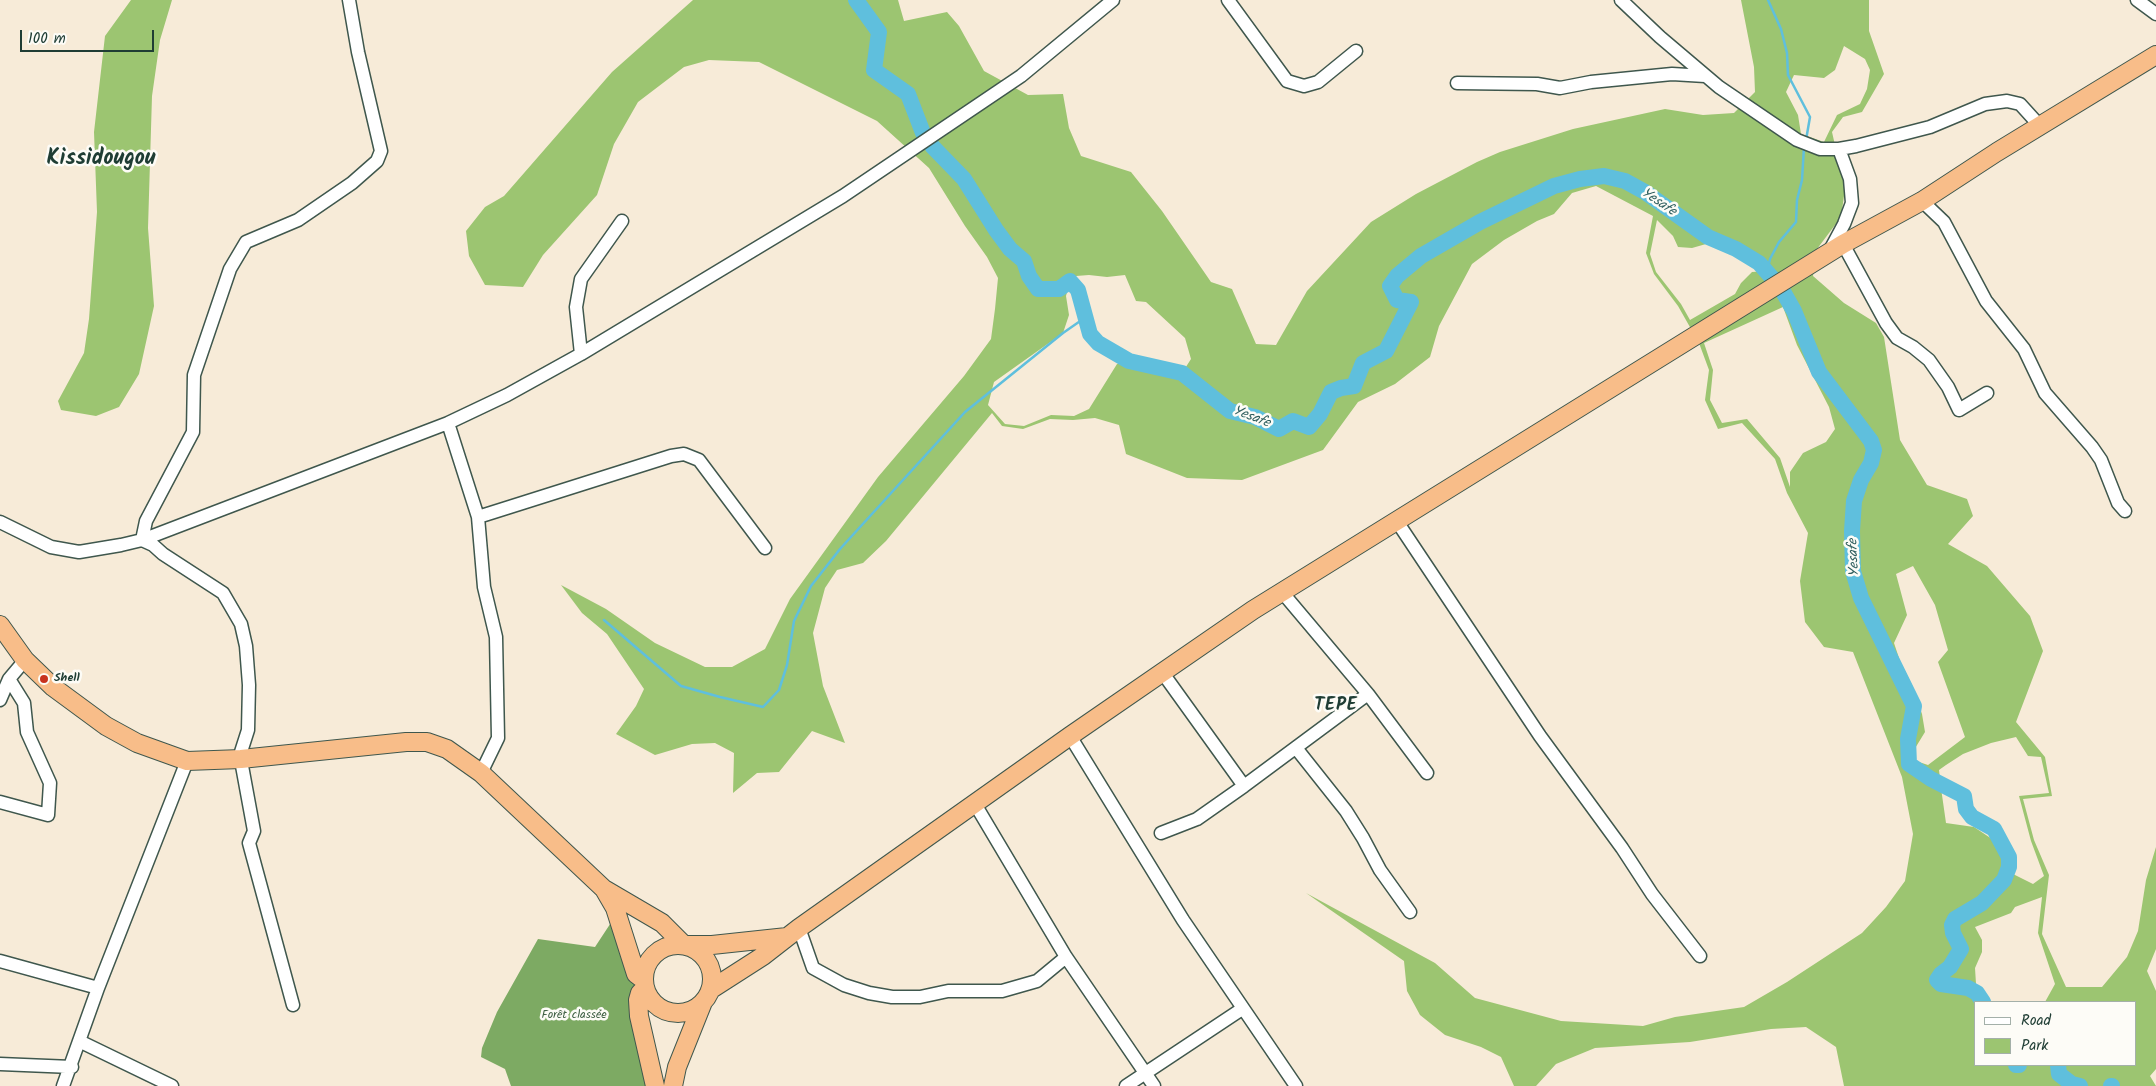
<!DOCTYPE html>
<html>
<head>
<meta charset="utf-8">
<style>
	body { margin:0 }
	#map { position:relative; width:2156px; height:1086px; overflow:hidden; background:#f7ebd8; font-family:Kalam,sans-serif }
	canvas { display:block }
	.legend { position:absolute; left:1974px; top:1001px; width:162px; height:65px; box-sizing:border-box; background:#fdfcf7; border:1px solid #a4b0a9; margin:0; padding:6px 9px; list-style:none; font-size:15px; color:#1f3d34 }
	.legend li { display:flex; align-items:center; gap:10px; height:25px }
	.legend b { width:25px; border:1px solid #a4b0a9 }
	.scale { position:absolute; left:20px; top:30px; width:134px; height:22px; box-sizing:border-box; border:2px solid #1f3d34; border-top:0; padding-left:6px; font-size:15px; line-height:18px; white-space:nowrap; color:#1f3d34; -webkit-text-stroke:4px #fdfcf7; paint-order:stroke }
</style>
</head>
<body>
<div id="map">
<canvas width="2156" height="1086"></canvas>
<ul class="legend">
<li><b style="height:6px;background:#fff"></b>Road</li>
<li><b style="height:14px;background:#9cc571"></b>Park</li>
</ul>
<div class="scale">100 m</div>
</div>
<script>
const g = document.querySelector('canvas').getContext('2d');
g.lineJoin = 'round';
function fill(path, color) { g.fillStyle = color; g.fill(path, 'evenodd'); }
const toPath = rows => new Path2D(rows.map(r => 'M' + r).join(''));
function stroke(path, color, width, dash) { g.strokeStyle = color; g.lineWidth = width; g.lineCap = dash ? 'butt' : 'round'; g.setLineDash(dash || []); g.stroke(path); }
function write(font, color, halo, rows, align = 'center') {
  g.font = font + ' Kalam,sans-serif'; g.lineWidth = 5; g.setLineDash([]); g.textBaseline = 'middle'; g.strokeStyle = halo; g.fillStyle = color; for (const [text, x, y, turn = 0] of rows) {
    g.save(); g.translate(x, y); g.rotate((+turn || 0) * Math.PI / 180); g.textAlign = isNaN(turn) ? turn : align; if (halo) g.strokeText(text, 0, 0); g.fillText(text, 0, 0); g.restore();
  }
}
fill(toPath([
	[131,0,172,0,160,40,152,96,148,228,154,306,139,374,119,407,96,416,61,410,58,401,84,353,89,319,97,212,94,132,105,36],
	[693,0,898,0,904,21,947,12,959,26,984,71,1028,95,1063,94,1069,128,1081,156,1131,172,1162,211,1211,282,1232,289,1256,344,1276,345,1307,291,1371,222,1416,194,1477,162,1500,152,1573,129,1665,109,1703,115,1734,113,1755,92,1754,67,1741,0,1869,0,1869,31,1884,74,1862,112,1843,117,1832,132,1845,189,1841,217,1817,249,1813,276,1844,303,1876,323,1884,337,1900,440,1927,485,1967,499,1973,516,1948,544,1987,566,2030,616,2043,651,2016,722,2045,757,2052,796,2023,799,2034,840,2049,875,2042,934,2066,987,2102,987,2127,957,2138,931,2146,880,2156,847,2156,949,2147,971,2156,991,2156,1069,2150,1076,2156,1086,1844,1086,1836,1047,1806,1027,1771,1029,1690,1042,1595,1048,1556,1064,1536,1086,1514,1086,1501,1057,1481,1047,1445,1035,1420,1015,1407,991,1404,961,1306,893,1435,963,1475,998,1561,1021,1643,1026,1675,1017,1744,1007,1787,982,1862,933,1886,907,1905,881,1913,834,1902,777,1853,652,1824,647,1805,622,1800,581,1808,533,1787,493,1775,459,1742,423,1718,429,1705,400,1709,370,1699,343,1678,306,1654,274,1646,253,1653,216,1596,186,1572,193,1554,214,1537,221,1504,240,1472,264,1439,326,1430,357,1395,384,1358,402,1323,450,1242,480,1187,478,1126,454,1119,425,1095,418,1073,420,1050,419,1023,429,1002,426,992,413,886,541,863,563,837,570,825,588,813,633,823,686,845,743,812,731,779,772,757,773,733,793,734,753,715,743,692,744,655,755,616,734,636,706,644,689,607,634,582,613,561,585,606,609,655,643,705,667,732,667,765,649,790,599,878,477,964,376,991,339,995,309,998,278,987,257,965,226,929,168,877,121,759,62,709,60,684,67,638,102,614,144,597,195,543,255,523,287,485,285,469,256,466,231,485,207,504,196,612,72],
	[1844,46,1865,59,1870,70,1867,89,1860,104,1837,115,1824,142,1801,134,1798,115,1786,92,1794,75,1824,78,1835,70],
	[1657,220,1673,236,1678,247,1692,248,1706,244,1709,237,1736,249,1759,263,1766,271,1752,272,1741,283,1735,294,1690,320,1681,304,1656,272,1650,254],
	[1089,275,1107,277,1125,275,1136,301,1146,302,1185,338,1191,359,1182,373,1129,361,1117,364,1089,409,1074,416,1051,415,1024,426,1005,424,988,405,994,382,1063,333,1069,315,1066,296,1070,281,1076,276],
	[1783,307,1797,345,1829,407,1835,429,1826,442,1803,453,1790,472,1790,487,1780,458,1747,419,1722,423,1710,400,1713,370,1704,343],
	[1913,566,1935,605,1948,650,1938,662,1965,737,1928,765,1916,761,1914,750,1925,732,1922,714,1912,685,1900,661,1894,643,1907,615,1896,574],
	[2016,737,2028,756,2041,757,2049,793,2019,796,2031,841,2044,876,2033,884,2003,869,2001,855,1992,839,1974,827,1946,823,1941,788,1939,770,1946,765,1963,754,1991,743],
	[2042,897,2038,933,2055,984,2045,1002,2135,1002,2135,1065,1975,1065,1975,1002,1990,1002,1976,984,1975,968,1982,952,1982,940,1975,927,2011,913,2015,907]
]), '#9cc571');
fill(toPath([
	[618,912,661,1086,511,1086,505,1069,481,1057,482,1048,497,1012,538,939,595,947]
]), '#7daa63');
stroke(toPath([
	[1768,0,1781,29,1787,53,1788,75,1810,117,1806,140],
	[1767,272,1770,259,1779,242,1796,222,1797,200,1802,180,1804,147],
	[604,620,681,686,720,697,763,707,779,690,787,665,794,621,811,586,840,549,965,412,1063,333,1086,317]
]), '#5fbfdd', 2.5);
stroke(toPath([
	[856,0,879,32,874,70,908,94,923,133],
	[932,146,964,179,996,230,1010,249,1024,261,1029,276,1038,289,1059,289,1070,281,1078,290,1090,334,1098,343,1129,361,1182,373,1230,411,1255,417,1279,429,1293,421,1309,427,1320,414,1331,392,1341,388,1354,386,1363,363,1386,351,1411,302,1397,300,1390,286,1397,276,1421,256,1480,222,1554,186,1580,179,1604,176,1625,181,1645,192,1708,237,1736,249,1759,263,1781,288,1794,311,1819,372,1871,441,1874,450,1871,463,1861,480,1854,501,1852,531,1853,571,1861,598,1914,706,1908,739,1909,764,1931,779,1964,796,1966,809,1972,817,1994,829,2009,857,2009,867,2004,880,1982,903,1955,919,1952,925,1953,933,1961,949,1950,967,1941,974,1937,980,1941,984,1968,988,1977,993,1983,1002],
	[2016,1065,2019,1065],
	[2058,1065,2059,1074,2072,1084,2080,1086],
	[2111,1086,2112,1086]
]), '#5fbfdd', 16);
const minor = toPath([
	[1228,0,1287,81,1304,86,1318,82,1356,51],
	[1621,0,1660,37,1719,87,1797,140,1820,149,1839,149,1856,146,1930,127,1985,104,2007,101,2020,104,2040,126],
	[2137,0,2156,14],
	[1457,83,1537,84,1560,88,1591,82,1672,74,1705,76],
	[1922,201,1944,222,1986,301,2024,349,2045,393,2092,447,2101,460,2118,503,2125,511],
	[1843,244,1886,323,1897,338,1913,347,1929,360,1948,387,1959,410,1987,393],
	[1829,252,1844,224,1852,203,1850,179,1839,149],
	[581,354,576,307,581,279,622,221],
	[448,423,478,517,484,587,496,637,498,738,481,773],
	[478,517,671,456,684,454,699,460,765,548],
	[1396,520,1540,736,1622,848,1652,894,1700,956],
	[0,522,51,547,79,552,121,545,142,540,448,423,507,395,581,354,843,196,1021,76,1113,0],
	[1282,592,1368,694,1427,773],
	[1162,672,1244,786,1368,694],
	[0,700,9,679,25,660],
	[1070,736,1183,920,1296,1086],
	[1296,748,1346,811,1363,838,1380,870,1410,912],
	[0,802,48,815,50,783,27,732,24,703,9,679],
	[975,804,1066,957,1154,1086],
	[1161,833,1197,819,1244,786],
	[799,928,813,968,844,985,869,993,892,997,920,997,948,991,1002,991,1037,981,1066,957],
	[0,961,98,988],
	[293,1005,249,843,254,831,240,755,248,730,249,685,246,646,241,624,223,593,163,554,153,545,142,540,146,521,193,432,194,375,230,269,246,242,298,220,352,183,377,161,381,151,358,52,349,0],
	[79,1041,172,1086],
	[0,1064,72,1067],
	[63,1086,98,988,187,761],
	[1126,1086,1242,1009]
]);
const highway = toPath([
	[0,625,25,660,53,687,106,726,137,743,187,761,241,759,406,742,427,742,447,749,481,773,604,889,662,923,684,945,712,945,787,937],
	[604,889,615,908,636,974,644,980],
	'644 979a34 34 0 1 1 68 0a34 34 0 1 1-68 0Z',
	[645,988,640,993,638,1000,639,1016,655,1086],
	[710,990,763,956,799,928,1070,736,1253,610,1843,244,1922,201,1997,152,2156,55],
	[673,1086,677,1067,703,1002]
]);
stroke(minor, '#3f574d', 15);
stroke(highway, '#3f574d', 20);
stroke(minor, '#fff', 12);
stroke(highway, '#f8bd89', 18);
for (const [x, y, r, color] of [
	[44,679,5,"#c8321e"]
]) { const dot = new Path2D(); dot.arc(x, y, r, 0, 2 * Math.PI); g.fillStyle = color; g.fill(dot); stroke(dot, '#fdfcf7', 2); }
write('bold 12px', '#1f3d34', '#fdfcf7', [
	["Shell",54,679]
], 'left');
write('12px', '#3e5f43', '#fdfcf7', [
	["Forêt classée",574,1016]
]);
write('italic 14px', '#2f5e5e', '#fdfcf7', [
	["Yesafe",1658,203,34],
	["Yesafe",1251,418,21],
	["Yesafe",1855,558,-93]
]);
g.letterSpacing = '1px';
write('bold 18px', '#1f3d34', '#fdfcf7', [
	["TEPE",1336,707]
]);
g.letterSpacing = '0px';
write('bold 22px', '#1f3d34', '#fdfcf7', [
	["Kissidougou",101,160]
]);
</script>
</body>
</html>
